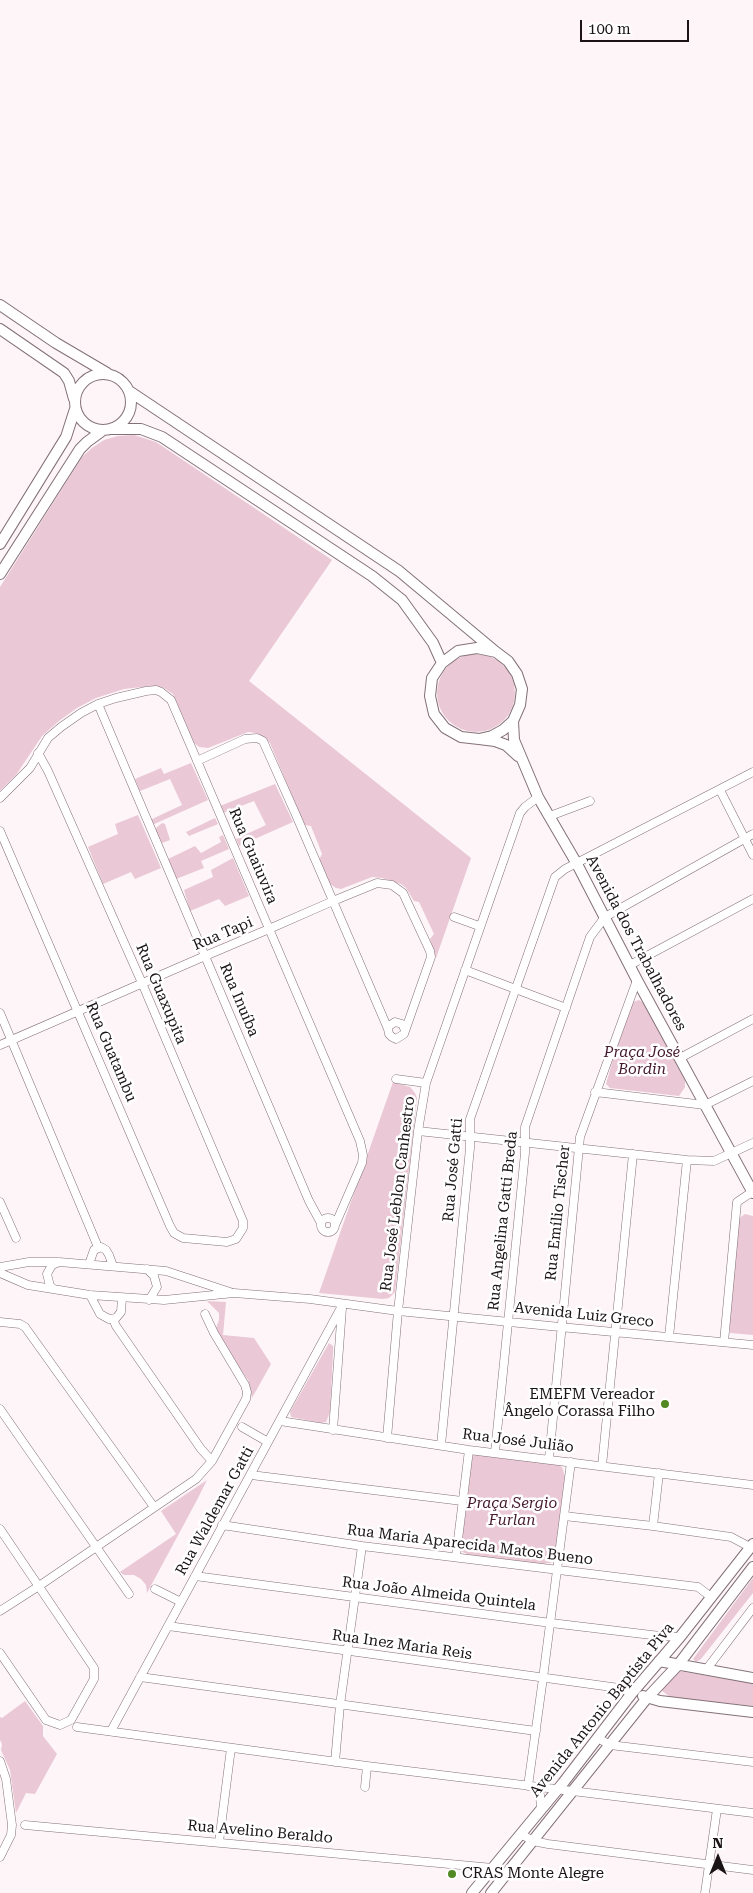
<!DOCTYPE html>
<html>
<head>
<meta charset="utf-8">
<style>
	body { margin:0 }
	#map { position:relative; width:753px; height:1893px; overflow:hidden; background:#fef5f8; font-family:"Roboto Serif",serif }
	canvas { display:block }
	.north { position:absolute; left:693px; top:1833px; width:50px; height:50px; -webkit-text-stroke:4px #fff; paint-order:stroke; rotate:0deg; font-size:14px; font-weight:700; line-height:20px; text-align:center; color:#1b1417 }
	.north::after { content:''; display:block; margin:auto; width:18px; height:22px; background:#1b1417; clip-path:polygon(50% 0,100% 100%,50% 72%,0 100%) }
	.scale { position:absolute; left:580px; top:20px; width:109px; height:22px; box-sizing:border-box; border:2px solid #1b1417; border-top:0; padding-left:6px; font-size:15px; line-height:18px; white-space:nowrap; color:#1b1417; -webkit-text-stroke:4px #fff; paint-order:stroke }
</style>
</head>
<body>
<div id="map">
<canvas width="753" height="1893"></canvas>
<div class="north">N</div>
<div class="scale">100 m</div>
</div>
<script>
const g = document.querySelector('canvas').getContext('2d');
g.lineJoin = 'round';
function fill(path, color) { g.fillStyle = color; g.fill(path, 'evenodd'); }
const toPath = rows => new Path2D(rows.map(r => 'M' + r).join(''));
function stroke(path, color, width, dash) { g.strokeStyle = color; g.lineWidth = width; g.lineCap = dash ? 'butt' : 'round'; g.setLineDash(dash || []); g.stroke(path); }
function write(font, color, halo, rows, align = 'center') {
  g.font = font + ' "Roboto Serif",serif'; g.lineWidth = 5; g.setLineDash([]); g.textBaseline = 'middle'; g.strokeStyle = halo; g.fillStyle = color; for (const [text, x, y, turn = 0] of rows) {
    g.save(); g.translate(x, y); g.rotate((+turn || 0) * Math.PI / 180); g.textAlign = isNaN(turn) ? turn : align; if (halo) g.strokeText(text, 0, 0); g.fillText(text, 0, 0); g.restore();
  }
}
fill(toPath([
	[134,435,156,442,332,560,249,681,471,858,436,958,430,939,434,934,419,902,414,901,406,888,401,884,382,878,372,877,341,889,336,888,330,884,319,860,322,854,311,826,304,825,270,743,265,738,256,733,248,732,208,748,199,747,194,743,173,694,164,688,151,686,124,689,96,698,77,708,59,721,42,736,16,775,0,791,0,587,82,457,92,448,104,440,118,436],
	'437 693a39 39 0 1 1 78 0a39 39 0 1 1-78 0Z',
	[191,763,208,800,152,825,150,820,182,805,170,779,140,791,135,779,161,768,164,774],
	[275,784,293,822,239,846,236,839,266,825,254,801,223,813,220,806],
	[138,815,161,868,135,879,131,872,103,884,88,847,118,834,115,824],
	[215,818,218,824,189,836,186,832],
	[162,823,165,824,170,840,162,843,155,829],
	[223,835,229,849,201,861,204,868,176,879,168,859,195,846,201,853,221,842,219,837],
	[233,858,249,896,225,906,219,899,190,911,184,890,213,877,211,870],
	[639,1000,644,1003,685,1080,685,1087,679,1096,610,1088,606,1084,616,1049,633,1002],
	[393,1082,410,1087,415,1093,417,1098,395,1292,389,1298,383,1299,319,1293],
	[745,1214,753,1216,753,1335,730,1333,730,1312,738,1219],
	[207,1301,226,1302,223,1335,254,1338,271,1364,252,1398,248,1380,217,1336,216,1328,219,1320,219,1313],
	[329,1343,333,1346,333,1353,330,1412,326,1422,321,1423,291,1417,290,1412],
	[476,1454,557,1464,562,1467,565,1476,555,1557,551,1563,540,1564,470,1556,461,1551,459,1547,470,1459],
	[207,1480,197,1500,147,1593,146,1585,141,1579,134,1575,124,1575,120,1572,176,1534,161,1511],
	[753,1578,753,1593,701,1659,696,1662,693,1659],
	[678,1671,753,1683,753,1706,670,1697,661,1690],
	[25,1701,43,1726,43,1736,57,1754,35,1794,26,1793,16,1813,10,1770,1,1750,2,1744,0,1740,0,1717,2,1718]
]), '#eac8d5');
const street = toPath([
	[98,704,309,1201,321,1223],
	[720,790,753,855],
	[0,798,30,768,48,738,61,727,81,713,98,704,116,698,146,691,156,690,161,692,171,700,360,1141,363,1155,362,1163,336,1223],
	[550,816,590,801],
	[0,831,170,1226,174,1233,183,1238,227,1242,236,1239,243,1228,243,1221,142,983,48,771,38,753],
	[454,917,479,926],
	[630,965,753,899],
	[465,970,566,1008],
	[0,1013,98,1247],
	[388,1029,389,1026,395,1022,402,1024,405,1030],
	[0,1045,205,956,269,929,333,901,377,883,392,885,403,893,430,951,431,957,404,1034,396,1039,392,1037,389,1034,388,1029,333,901,296,815,263,741,257,738,245,739,197,761],
	[680,1058,753,1019],
	[396,1079,426,1083],
	[595,1092,705,1105,753,1081],
	[418,1131,687,1160,714,1161,753,1143],
	[0,1202,16,1238],
	'321 1225a7 7 0 1 1 14 0a7 7 0 1 1-14 0Z',
	[89,1264,94,1250,101,1247,106,1250,109,1255,113,1266],
	[0,1267,29,1262,59,1262,166,1271,230,1292],
	[147,1269,154,1276,157,1287,149,1300],
	[0,1273,28,1285,90,1295,164,1300,234,1293,310,1299,398,1311,560,1327,753,1345],
	[54,1289,50,1286,47,1274,52,1265,59,1262],
	[90,1295,100,1314,109,1319,116,1318,121,1312,122,1298],
	[113,1319,116,1326,201,1449,212,1461],
	[0,1322,20,1324,25,1327,154,1507],
	[669,1337,687,1160],
	[724,1342,737,1202,752,1192],
	[0,1409,129,1594],
	[280,1421,469,1450,753,1485],
	[242,1427,268,1442],
	[333,1430,342,1308],
	[387,1438,398,1311,418,1131,426,1083,520,813,525,807,538,797],
	[441,1445,470,1148,470,1119,555,877,565,869,753,772],
	[495,1452,525,1153,525,1127,590,937,605,917,753,834],
	[549,1459,580,1137,637,980],
	[602,1466,633,1154],
	[251,1475,462,1501],
	[564,1516,653,1526,731,1537,750,1547],
	[222,1525,362,1546,698,1587,711,1597],
	[653,1526,659,1473],
	[0,1529,94,1668,94,1679,71,1720,60,1725,46,1720,0,1653],
	[456,1556,469,1450],
	[195,1576,551,1623,660,1636,680,1637],
	[155,1589,181,1602],
	[0,1611,39,1586,196,1479,212,1461,246,1399,247,1392,245,1385,214,1333,205,1314],
	[168,1626,619,1688,632,1693],
	[706,1670,753,1608],
	[140,1677,536,1731],
	[77,1727,367,1766,753,1813],
	[111,1731,343,1304],
	[598,1738,610,1745,753,1762],
	[0,1761,6,1779,12,1825,11,1835,0,1857],
	[335,1762,340,1705,362,1546],
	[528,1786,543,1678,571,1462],
	[365,1787,367,1766],
	[536,1788,540,1795,541,1809],
	[25,1825,493,1868],
	[521,1834,533,1841,548,1844,753,1870],
	[219,1842,231,1748],
	[705,1893,717,1809]
]);
const secondary = toPath([
	[0,305,56,343,107,373],
	[0,329,64,373,69,381,74,399],
	'75 402a28 28 0 1 1 56 0a28 28 0 1 1-56 0Z',
	[129,391,399,571,496,652],
	[112,429,141,429,162,437,372,576,402,600,433,643,442,663],
	[0,544,66,437,75,409],
	[0,574,80,449,87,442,102,431],
	[513,721,514,740,538,797,577,864,637,980,753,1193],
	[479,739,492,736,503,730,513,721,520,705,522,689,517,674,508,661,496,652,477,648,458,651,442,663,432,678,430,696,434,714,445,728,461,737,479,739,495,741,506,745,518,756],
	[659,1661,753,1678],
	[643,1696,660,1701,753,1712],
	[472,1893,563,1783,632,1693,680,1637,753,1544],
	[491,1893,647,1698,678,1665,753,1567]
]);
stroke(street, '#837177', 9);
stroke(secondary, '#837177', 12);
stroke(street, '#fff', 8);
stroke(secondary, '#fff', 10);
for (const [x, y, r, color] of [
	[665,1404,5,"#528923"],
	[452,1874,5,"#528923"]
]) { const dot = new Path2D(); dot.arc(x, y, r, 0, 2 * Math.PI); g.fillStyle = color; g.fill(dot); stroke(dot, '#fff', 2); }
write('15px', '#1b1417', '#fff', [
	["Rua Guaiuvira",253,856,67],
	["Rua Tapi",223,934,-23],
	["Avenida dos Trabalhadores",636,943,62],
	["Rua Guaxupita",161,994,67],
	["Rua Inuíba",239,1000,67],
	["Rua Guatambu",111,1052,67],
	["Rua José Gatti",453,1170,-85],
	["Rua José Leblon Canhestro",398,1194,-83],
	["Rua Emílio Tischer",558,1213,-84],
	["Rua Angelina Gatti Breda",503,1221,-84],
	["Avenida Luiz Greco",584,1315,6],
	["Rua José Julião",518,1441,7],
	["Rua Waldemar Gatti",215,1511,-61],
	["Rua Maria Aparecida Matos Bueno",470,1545,7],
	["Rua João Almeida Quintela",439,1594,7],
	["Rua Inez Maria Reis",402,1645,8],
	["Avenida Antonio Baptista Piva",602,1710,-51],
	["Rua Avelino Beraldo",260,1832,5]
]);
write('italic 15px', '#461a2e', '#fff', [
	["Praça José",642,1053],
	["Bordin",642,1070],
	["Praça Sergio",512,1504],
	["Furlan",512,1521]
]);
write('15px', '#1b1417', '#fff', [
	["EMEFM Vereador",655,1395],
	["Ângelo Corassa Filho",655,1412],
	["CRAS Monte Alegre",462,1874,"left"]
], 'right');
</script>
</body>
</html>
